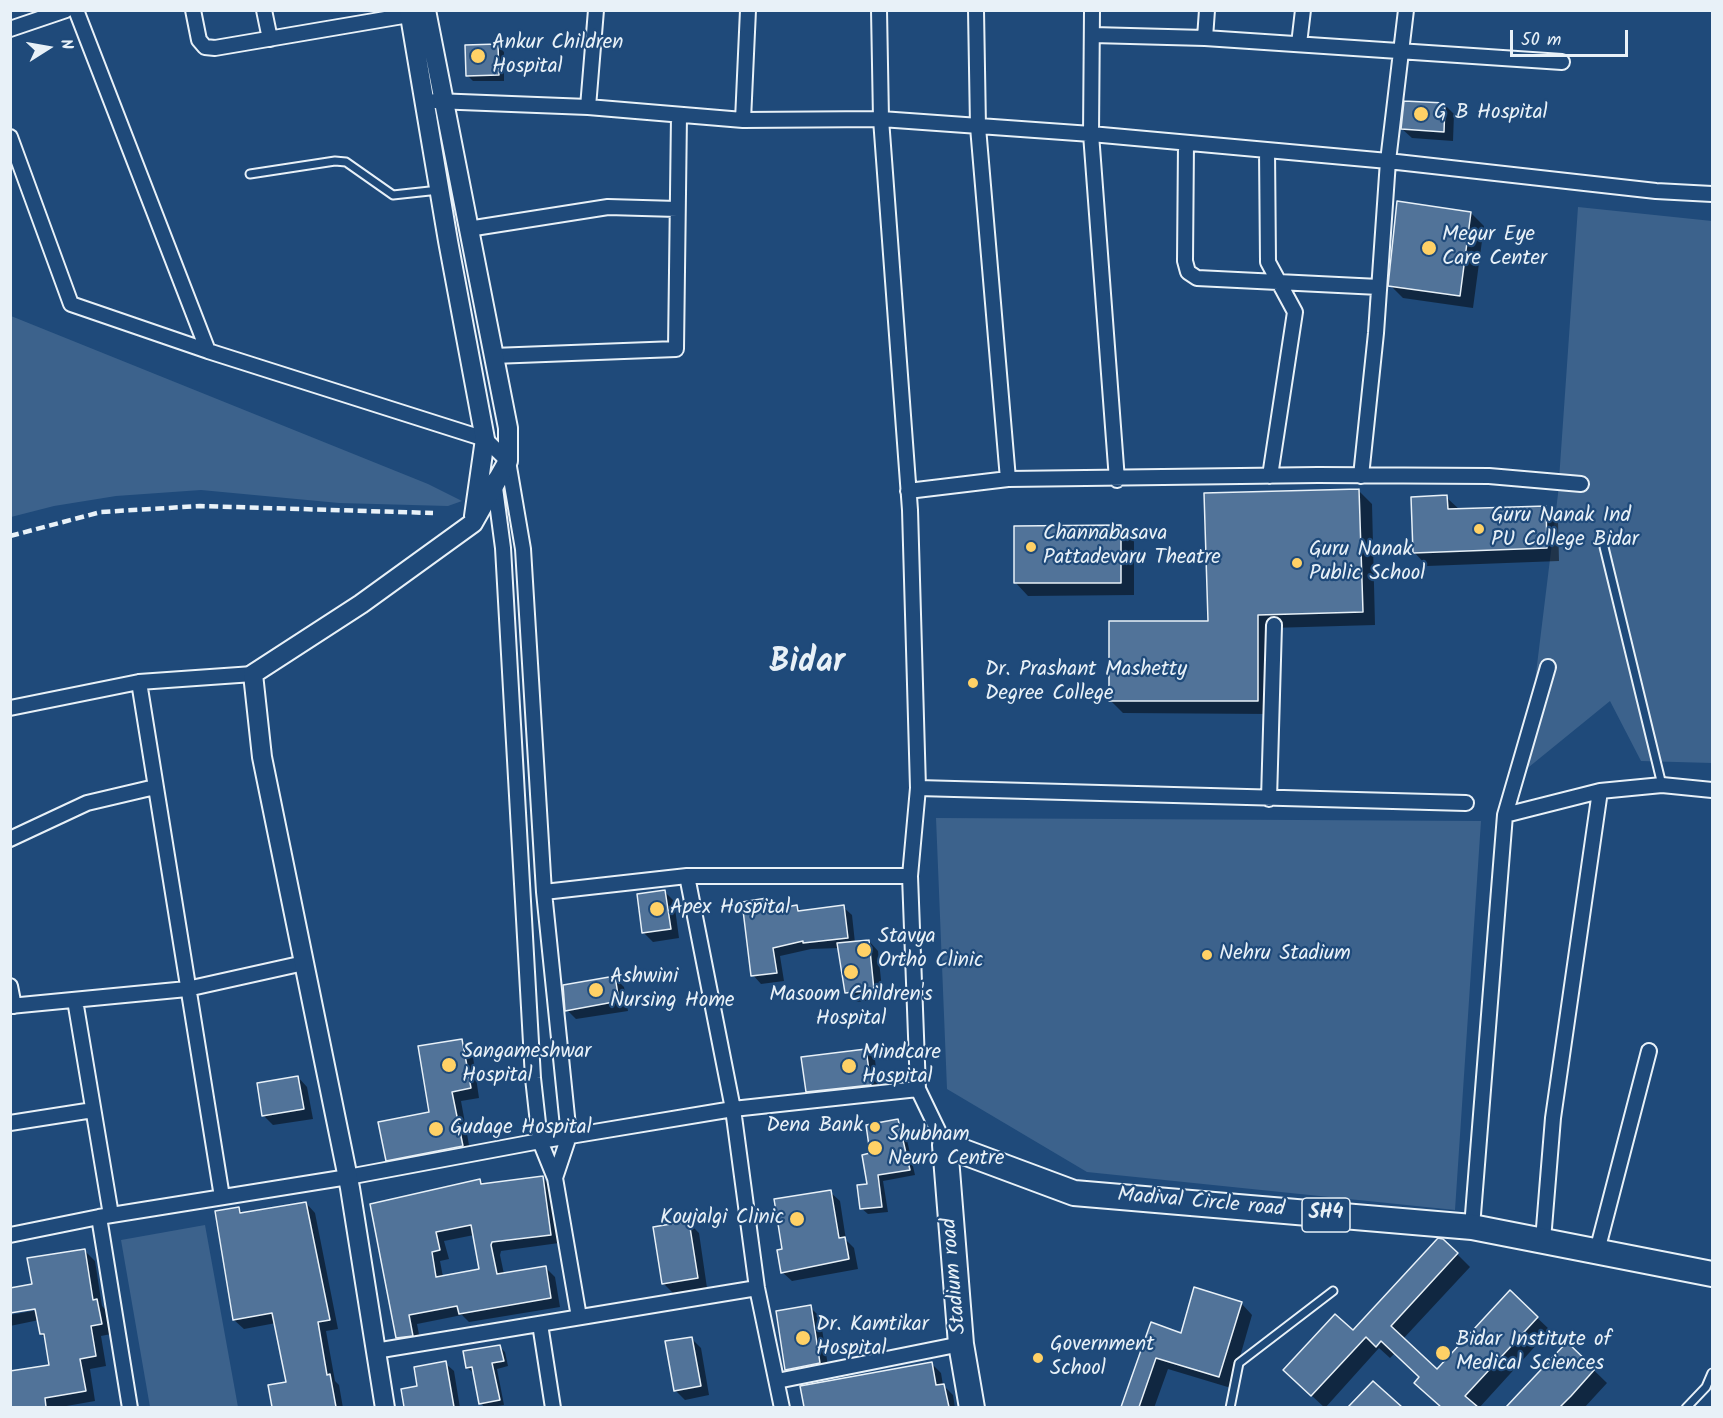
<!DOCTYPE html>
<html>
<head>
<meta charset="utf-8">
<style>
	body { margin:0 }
	#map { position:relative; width:1723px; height:1418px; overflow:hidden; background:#1f4a7a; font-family:Kalam,sans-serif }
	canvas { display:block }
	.frame { position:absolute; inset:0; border:12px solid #e8f1f8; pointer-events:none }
	.north { position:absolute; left:18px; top:18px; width:60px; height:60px; -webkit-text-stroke:4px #1f4a7a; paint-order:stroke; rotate:79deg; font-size:16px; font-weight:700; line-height:24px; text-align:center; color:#e8f1f8 }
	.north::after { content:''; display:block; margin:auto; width:21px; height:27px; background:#e8f1f8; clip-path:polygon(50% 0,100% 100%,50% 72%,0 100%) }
	.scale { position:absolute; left:1510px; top:30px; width:118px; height:27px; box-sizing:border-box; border:3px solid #e8f1f8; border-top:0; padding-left:8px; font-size:18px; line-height:21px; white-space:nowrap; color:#e8f1f8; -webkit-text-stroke:4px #1f4a7a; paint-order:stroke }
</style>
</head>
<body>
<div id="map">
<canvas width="1723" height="1418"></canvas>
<div class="frame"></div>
<div class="north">N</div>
<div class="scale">50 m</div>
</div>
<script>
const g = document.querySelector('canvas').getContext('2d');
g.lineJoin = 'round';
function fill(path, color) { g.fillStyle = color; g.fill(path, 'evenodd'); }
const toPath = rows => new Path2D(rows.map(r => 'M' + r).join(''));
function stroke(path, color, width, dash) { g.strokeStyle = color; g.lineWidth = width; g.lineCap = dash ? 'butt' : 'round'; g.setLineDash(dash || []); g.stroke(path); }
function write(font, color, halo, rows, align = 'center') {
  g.font = font + ' Kalam,sans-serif'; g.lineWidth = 4.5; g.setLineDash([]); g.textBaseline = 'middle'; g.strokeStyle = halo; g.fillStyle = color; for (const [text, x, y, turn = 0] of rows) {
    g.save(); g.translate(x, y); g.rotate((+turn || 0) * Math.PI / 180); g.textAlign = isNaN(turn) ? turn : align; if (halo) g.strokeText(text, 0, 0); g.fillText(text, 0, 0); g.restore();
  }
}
fill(toPath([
	[1578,207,1712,221,1712,763,1641,761,1610,701,1524,771,1558,494],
	[11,316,428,484,462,501,448,506,339,503,201,490,116,496,54,506,11,517],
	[936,818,1481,821,1455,1210,1087,1172,947,1089],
	[205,1225,238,1407,150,1407,121,1240]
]), '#3c628c');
fill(toPath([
	[498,46,504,52,504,81,473,81,467,75],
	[1445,105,1454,114,1453,141,1412,138,1402,129],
	[1471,213,1484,226,1473,308,1403,298,1390,285],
	[1359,491,1372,504,1375,625,1270,628,1271,714,1123,713,1110,700,1209,622],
	[1446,497,1460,510,1545,507,1558,521,1559,561,1427,566,1414,552],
	[1121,527,1134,540,1134,595,1028,596,1015,582],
	[664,891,674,901,679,938,653,942,644,933],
	[767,900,775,910,797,906,802,912,843,907,852,915,855,943,869,941,878,951,883,999,856,1002,847,992,839,948,811,949,780,956,784,981,761,984,753,975],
	[614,977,624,987,628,1011,576,1019,567,1010],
	[462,1040,472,1050,479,1098,461,1101,471,1156,397,1170,387,1160,430,1113],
	[865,1050,875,1060,879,1094,817,1101,807,1091],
	[298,1077,307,1087,313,1119,273,1125,264,1116],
	[898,1121,904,1127,915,1175,883,1181,888,1212,868,1214,861,1208,869,1185,872,1155],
	[542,1177,551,1187,559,1243,501,1251,500,1255,504,1274,545,1267,555,1277,560,1307,469,1322,462,1315,417,1324,421,1345,406,1347,397,1338,372,1205,480,1180,485,1185],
	[474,1235,481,1270,443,1277,440,1261,449,1259,444,1241],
	[830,1192,840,1201,846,1240,854,1248,858,1269,792,1281,782,1272,784,1250],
	[306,1203,315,1213,338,1329,326,1331,335,1381,339,1385,343,1408,274,1408,270,1386,288,1383,276,1323,244,1329,234,1320,239,1209,244,1214],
	[689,1223,699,1233,707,1288,673,1293,663,1283],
	[1443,1240,1470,1267,1403,1339,1437,1371,1510,1292,1550,1330,1479,1408,1442,1408,1416,1383,1421,1377,1395,1353,1390,1358,1379,1348,1325,1408,1298,1383,1353,1332],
	[84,1250,95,1261,102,1306,107,1311,111,1334,101,1336,106,1366,90,1369,95,1401,55,1408,10,1408,10,1373,51,1366,46,1339,41,1334,39,1320,10,1326,10,1315,43,1309,33,1285],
	[1241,1303,1252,1315,1231,1388,1168,1369,1154,1408,1123,1408,1152,1324,1182,1335],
	[810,1307,820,1317,829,1372,796,1379,787,1369],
	[691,1338,701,1348,709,1395,685,1400,675,1390],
	[1567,1344,1607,1383,1584,1408,1508,1408],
	[499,1346,505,1352,508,1366,497,1369,504,1405,485,1408,481,1403,474,1373,467,1368],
	[445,1363,454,1371,460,1408,406,1408,402,1390,419,1387],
	[932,1364,941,1373,943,1385,953,1395,955,1408,805,1408,801,1387],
	[1373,1383,1400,1408,1350,1408]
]), '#0007');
const building = toPath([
	[498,44,499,75,466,76,465,45,498,44],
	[1404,101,1445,103,1444,132,1401,129,1404,101],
	[1397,201,1471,212,1460,296,1388,286,1397,201],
	[1359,489,1363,612,1258,615,1258,701,1109,701,1109,621,1208,621,1204,493,1359,489],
	[1447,495,1448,509,1546,506,1547,548,1413,553,1411,497,1447,495],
	[1121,525,1121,583,1014,583,1014,526,1121,525],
	[665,890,671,929,642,933,637,894,665,890],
	[767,898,769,910,797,905,798,911,844,905,848,938,803,943,803,941,773,948,777,973,751,976,742,902,767,898],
	[869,940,874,990,845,993,837,943,869,940],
	[615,976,619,1001,565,1011,563,985,615,976],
	[462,1039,471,1088,452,1092,463,1146,386,1161,378,1122,429,1112,418,1046,462,1039],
	[866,1049,871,1085,806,1092,801,1057,866,1049],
	[298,1076,304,1109,262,1116,257,1083,298,1076],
	[898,1119,910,1170,878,1175,882,1207,860,1209,857,1185,867,1184,862,1155,870,1153,866,1125,898,1119],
	[543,1176,551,1235,492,1242,491,1245,497,1274,546,1266,551,1298,459,1314,457,1306,409,1315,413,1336,396,1338,370,1204,480,1179,481,1184,543,1176],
	[471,1225,479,1269,436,1277,432,1252,440,1250,436,1232,471,1225],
	[831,1190,839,1238,845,1237,849,1259,781,1273,777,1250,782,1249,774,1199,831,1190],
	[306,1202,330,1320,318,1322,327,1375,330,1374,336,1407,272,1407,268,1385,286,1382,272,1313,233,1320,215,1211,239,1207,240,1213,306,1202],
	[689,1221,698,1278,662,1284,653,1227,689,1221],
	[1438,1238,1443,1239,1458,1253,1391,1326,1437,1369,1510,1290,1538,1317,1465,1396,1478,1407,1441,1407,1414,1383,1419,1377,1381,1341,1376,1347,1366,1337,1311,1396,1283,1370,1335,1314,1353,1330,1438,1238],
	[85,1249,93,1300,97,1299,102,1324,91,1326,96,1356,80,1359,86,1391,45,1398,46,1407,10,1407,10,1371,49,1365,44,1334,40,1334,35,1309,10,1313,10,1288,32,1284,27,1258,85,1249],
	[1194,1287,1242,1302,1219,1377,1156,1358,1139,1407,1121,1407,1151,1322,1181,1333,1194,1287],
	[811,1305,820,1363,785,1370,776,1311,811,1305],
	[692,1337,701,1386,674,1391,665,1341,692,1337],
	[1567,1342,1595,1369,1571,1396,1560,1407,1506,1407,1567,1342],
	[500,1345,504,1361,492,1363,500,1400,479,1404,472,1367,466,1368,463,1351,500,1345],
	[446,1361,454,1407,404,1407,401,1389,417,1386,414,1367,446,1361],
	[932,1362,936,1385,944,1384,949,1407,804,1407,800,1386,932,1362],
	[1373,1381,1402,1407,1348,1407,1373,1381]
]);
fill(building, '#517399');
stroke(building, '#e8f1f8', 1.5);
const lane = toPath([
	[250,174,335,161,346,162,393,195,439,190],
	[1604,547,1662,785],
	[1230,1408,1239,1363,1333,1291],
	[1686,1408,1706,1387,1712,1373]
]);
const street = toPath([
	[76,10,208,351,485,439,508,461,523,549,544,892,569,1136,555,1178],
	[193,10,199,40,205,47,215,48,409,15],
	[264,10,270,39],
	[879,10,881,119,910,510,918,788,910,876],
	[976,10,978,127,1008,479],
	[1092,10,1091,134,1117,480],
	[10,29,66,10],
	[1093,35,1205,38,1562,62],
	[1205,38,1207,10],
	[1299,44,1303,10],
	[435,101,588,107,743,120,881,119,1091,134,1388,161,1656,191,1712,194],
	[588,107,596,10],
	[743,120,748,10],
	[10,137,71,304,208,351],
	[1186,143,1185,261,1188,272,1197,278,1379,287],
	[1267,150,1268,262,1295,312,1270,476],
	[468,229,608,207,677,209],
	[493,356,676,349,679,115],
	[1361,476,1376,333,1388,161,1406,10],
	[494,480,503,548,533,1078,540,1141,555,1178,579,1317],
	[908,491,1008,479,1318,475,1489,476,1581,484],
	[139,682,222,1197],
	[10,708,139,682,253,674],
	[918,788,1466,803],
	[1269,799,1274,625],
	[1505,815,1600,791,1662,785,1712,790],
	[10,839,87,803,155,787],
	[687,876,733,1109,757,1288,782,1408],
	[544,892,687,876,910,876,918,1089,945,1145],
	[10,986,14,1006],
	[75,1000,111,1215],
	[10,1006,187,989,304,963],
	[10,1123,93,1110],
	[99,1217,130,1408],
	[1472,1227,1505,815,1548,667],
	[10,1235,99,1217,348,1177,540,1141,733,1109,918,1089],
	[1543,1240,1553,1118,1600,791],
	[1597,1251,1649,1051],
	[540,1324,553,1408],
	[375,1351,757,1288],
	[777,1381,961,1344]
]);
const secondary = toPath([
	[409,10,448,241,485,439,474,516],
	[385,1408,350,1188,262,757,253,674,361,604,473,523,508,461,508,428,426,10]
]);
const highway = toPath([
	[972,1408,961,1344,945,1145,1074,1193,1472,1227,1712,1274]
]);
stroke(lane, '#e8f1f8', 11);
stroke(street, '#e8f1f8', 18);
stroke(secondary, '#e8f1f8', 22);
stroke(highway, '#e8f1f8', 28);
stroke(lane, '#1f4a7a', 7);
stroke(street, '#1f4a7a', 14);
stroke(secondary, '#1f4a7a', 18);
stroke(highway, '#1f4a7a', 24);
stroke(toPath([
	[10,536,101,512,200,506,433,513]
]), '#e8f1f8', 4.5, [9, 4.5]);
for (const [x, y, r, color] of [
	[478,56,8,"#ffd166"],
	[1421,114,8,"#ffd166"],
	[1429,248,8,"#ffd166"],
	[1479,529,6,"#ffd166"],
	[1031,547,6,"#ffd166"],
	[1297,563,6,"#ffd166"],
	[973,683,6,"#ffd166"],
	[657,909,8,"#ffd166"],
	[864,950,8,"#ffd166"],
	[1207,955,6,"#ffd166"],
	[851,972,8,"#ffd166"],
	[596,990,8,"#ffd166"],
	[449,1065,8,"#ffd166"],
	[849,1066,8,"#ffd166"],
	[875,1127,6,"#ffd166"],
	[436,1129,8,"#ffd166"],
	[875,1148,8,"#ffd166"],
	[797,1219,8,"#ffd166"],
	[803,1338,8,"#ffd166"],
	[1443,1353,8,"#ffd166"],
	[1038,1358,6,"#ffd166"]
]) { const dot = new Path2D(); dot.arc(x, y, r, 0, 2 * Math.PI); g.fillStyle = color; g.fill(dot); stroke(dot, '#1f4a7a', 2); }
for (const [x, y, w] of [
	[1326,1215,48]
]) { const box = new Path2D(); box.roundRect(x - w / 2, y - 17, w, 34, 4.5); g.fillStyle = '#1f4a7a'; g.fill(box); stroke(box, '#e8f1f8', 1.5); }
write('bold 20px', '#e8f1f8', null, [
	["SH4",1326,1215]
]);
write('21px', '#e8f1f8', '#1f4a7a', [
	["Ankur Children",492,44],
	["Hospital",492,68],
	["G B Hospital",1434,114],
	["Megur Eye",1442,236],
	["Care Center",1442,260],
	["Guru Nanak Ind",1491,517],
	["PU College Bidar",1491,541],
	["Channabasava",1043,535],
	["Pattadevaru Theatre",1043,559],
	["Guru Nanak",1309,551],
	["Public School",1309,575],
	["Dr. Prashant Mashetty",985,671],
	["Degree College",985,695],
	["Apex Hospital",670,909],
	["Stavya",878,938],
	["Ortho Clinic",878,962],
	["Nehru Stadium",1219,955],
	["Ashwini",610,978],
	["Nursing Home",610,1002],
	["Masoom Children's",851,996,"center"],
	["Hospital",851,1020,"center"],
	["Sangameshwar",462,1053],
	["Hospital",462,1077],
	["Mindcare",862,1054],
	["Hospital",862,1078],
	["Dena Bank",863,1127,"right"],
	["Gudage Hospital",450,1129],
	["Shubham",888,1136],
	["Neuro Centre",888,1160],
	["Koujalgi Clinic",784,1219,"right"],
	["Dr. Kamtikar",816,1326],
	["Hospital",816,1350],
	["Bidar Institute of",1456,1341],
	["Medical Sciences",1456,1365],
	["Government",1050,1346],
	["School",1050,1370]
], 'left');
write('21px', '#e8f1f8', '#1f4a7a', [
	["Madival Circle road",1201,1204,5],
	["Stadium road",956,1276,-95]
]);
write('bold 33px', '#e8f1f8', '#1f4a7a', [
	["Bidar",807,665]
]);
</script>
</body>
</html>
